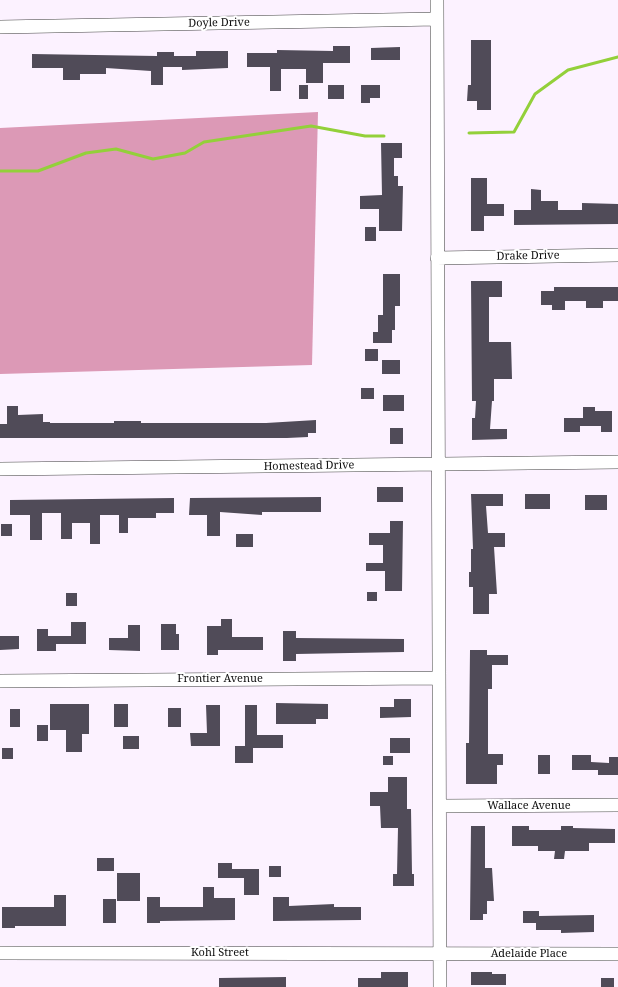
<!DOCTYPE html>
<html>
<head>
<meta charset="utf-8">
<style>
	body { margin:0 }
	canvas { display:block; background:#fcf2ff }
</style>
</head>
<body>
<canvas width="618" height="987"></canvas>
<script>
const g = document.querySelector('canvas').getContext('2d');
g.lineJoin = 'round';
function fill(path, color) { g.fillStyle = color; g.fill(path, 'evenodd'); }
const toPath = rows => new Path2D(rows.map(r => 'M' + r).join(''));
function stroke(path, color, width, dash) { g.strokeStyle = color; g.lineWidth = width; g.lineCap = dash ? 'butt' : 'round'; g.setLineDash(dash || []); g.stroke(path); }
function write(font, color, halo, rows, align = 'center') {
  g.font = font + ' "Noto Serif",serif'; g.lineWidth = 4; g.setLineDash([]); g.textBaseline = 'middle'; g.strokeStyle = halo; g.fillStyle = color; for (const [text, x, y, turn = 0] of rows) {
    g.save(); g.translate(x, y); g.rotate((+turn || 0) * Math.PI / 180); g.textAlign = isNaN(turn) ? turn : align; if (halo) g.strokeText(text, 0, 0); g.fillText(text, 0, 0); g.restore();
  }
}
fill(toPath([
	[318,112,312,365,0,374,0,128]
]), '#dc99b6');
stroke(toPath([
	[469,133,514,132,535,94,568,70,618,57],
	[0,171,38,171,86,153,116,149,153,159,185,153,204,142,311,126,365,136,384,136]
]), '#93d03a', 3);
fill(toPath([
	[471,40,491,40,491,110,477,110,477,101,467,101,468,85,471,85],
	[333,46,350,46,350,63,323,63,323,83,306,83,306,69,281,69,281,91,270,91,270,67,247,67,247,53,277,53,277,50,333,51],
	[400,47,400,60,371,60,371,48],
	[196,51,228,51,228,68,182,70,182,67,163,67,163,85,151,85,151,71,106,68,106,74,80,74,80,80,63,80,63,68,32,68,32,54,157,56,157,52,174,52,174,56,196,56],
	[299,85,308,85,308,99,299,99],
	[328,85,344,85,344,99,328,99],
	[361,85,380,85,380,98,370,98,370,103,361,103],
	[381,143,402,143,402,158,394,158,394,176,398,176,398,186,403,186,402,231,379,231,379,209,360,209,360,196,382,195],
	[471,178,487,178,487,204,504,204,504,216,484,216,484,231,471,231],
	[531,189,541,190,541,201,558,201,558,210,582,210,582,203,618,204,618,224,514,225,514,210,531,210],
	[365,227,376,227,376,241,365,241],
	[383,274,400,274,400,306,395,306,395,330,392,330,392,343,373,343,373,332,378,332,378,315,383,315],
	[471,281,502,281,502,297,489,297,489,342,511,342,512,379,494,379,494,401,492,401,490,429,507,429,507,439,472,440,472,418,475,418,476,401,472,401],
	[554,287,618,287,618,301,603,301,603,308,586,308,586,301,565,301,565,310,552,310,552,305,541,305,541,291,554,291],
	[365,349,378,349,378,361,365,361],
	[382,360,400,360,400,374,382,374],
	[361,388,374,388,374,399,361,399],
	[383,395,404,395,404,411,383,411],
	[7,406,18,406,18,415,43,414,43,422,50,422,50,423,114,423,114,421,141,421,141,423,266,423,316,420,316,433,308,433,308,437,287,438,0,438,0,424,7,424],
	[583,407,595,407,595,411,612,411,612,432,601,432,601,426,580,426,580,432,564,432,564,418,583,418],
	[390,428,403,428,403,444,390,444],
	[377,487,403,487,403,502,377,502],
	[471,494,503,494,503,506,486,506,488,533,505,533,505,547,494,547,497,594,489,594,489,614,473,614,473,587,469,587,469,572,471,572,471,549,473,549],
	[525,494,550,494,550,509,525,509],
	[585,495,607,495,607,510,585,510],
	[321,497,321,512,262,512,262,515,220,512,220,536,207,536,207,515,189,515,190,498],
	[174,498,174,513,156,513,156,518,128,518,128,533,119,533,119,515,100,515,100,544,90,544,90,523,72,523,72,539,61,539,61,513,42,513,42,540,30,540,30,515,10,515,10,500],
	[390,521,403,521,402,591,385,591,385,571,366,571,366,563,383,563,383,545,369,545,369,533,390,533],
	[1,524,12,524,12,536,1,536],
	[236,534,253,534,253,547,236,547],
	[367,592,377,592,377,601,367,601],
	[66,593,77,593,77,606,66,606],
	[221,619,232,619,232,637,263,637,263,650,218,650,218,655,207,655,207,626,221,626],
	[71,622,86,622,86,644,56,644,56,651,37,651,37,629,48,629,48,636,71,636],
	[161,624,176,624,176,634,179,634,179,650,161,650],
	[128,625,140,625,140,651,109,650,109,638,128,638],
	[283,631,296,631,296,638,404,639,404,652,296,654,296,661,283,661],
	[0,636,19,636,19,649,0,650],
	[470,650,487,650,487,655,508,655,508,665,492,665,492,689,488,689,488,754,503,754,503,765,497,765,497,784,466,784,466,743,469,743],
	[394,699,411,699,411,717,380,718,380,707,394,707],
	[276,703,328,704,328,719,316,719,316,724,276,724],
	[50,704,89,704,89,734,82,734,82,752,66,752,66,730,50,730],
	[114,704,128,704,128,727,114,727],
	[206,705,220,705,220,746,191,746,190,733,207,733],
	[245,705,257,705,257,735,283,735,283,748,253,748,253,763,235,763,235,746,245,746],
	[168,708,181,708,181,727,168,727],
	[10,709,20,709,20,727,10,727],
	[37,725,48,725,48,741,37,741],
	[123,736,139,736,139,749,123,749],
	[390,738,410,738,410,753,390,753],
	[2,748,13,748,13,759,2,759],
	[538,755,550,755,550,774,538,774],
	[572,755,591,755,591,762,609,763,609,757,618,757,618,775,598,775,598,770,572,770],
	[383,756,393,756,393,765,383,765],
	[388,777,407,777,407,809,411,809,412,874,414,874,414,886,393,886,393,874,397,874,398,828,381,828,380,806,370,806,370,792,388,792],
	[471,826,485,826,485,868,492,868,494,901,487,901,487,914,483,914,483,920,470,920],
	[512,826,529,826,529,830,561,830,561,826,573,826,573,828,615,829,615,843,589,843,589,851,565,851,564,859,554,859,555,851,538,851,538,846,512,846],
	[97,858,114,858,114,871,97,871],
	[218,863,232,863,232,869,259,869,259,895,244,895,244,878,218,878],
	[269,866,281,866,281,877,269,877],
	[117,873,140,873,140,901,117,901],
	[203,887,214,887,214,898,235,898,235,920,160,921,160,923,147,923,147,897,160,897,160,907,203,907],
	[54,895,66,895,66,926,15,926,15,928,2,928,2,907,54,907],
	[273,897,289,897,289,906,334,904,334,907,361,907,361,920,273,921],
	[103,899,116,899,116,923,103,923],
	[523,911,539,911,539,916,594,915,594,932,561,933,561,930,536,930,536,923,523,923],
	[381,972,408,972,408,987,358,987,358,978,381,978],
	[471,972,492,972,492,974,506,974,506,985,471,985],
	[286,977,286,987,219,987,219,978],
	[601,978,614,978,614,987,601,987]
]), '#504b58');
const minor = toPath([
	[437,0,440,987],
	[0,27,437,19],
	[437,258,618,255],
	[0,469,618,462],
	[0,681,439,678],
	[440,806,618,805],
	[0,953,618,954]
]);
stroke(minor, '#424242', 14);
stroke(minor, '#fff', 13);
write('11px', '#0f0f0f', '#fff', [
	["Doyle Drive",219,23,-1],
	["Drake Drive",528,256,-1],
	["Homestead Drive",309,466,-1],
	["Frontier Avenue",220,679],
	["Wallace Avenue",529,806],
	["Kohl Street",220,953],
	["Adelaide Place",529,954]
]);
</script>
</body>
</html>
